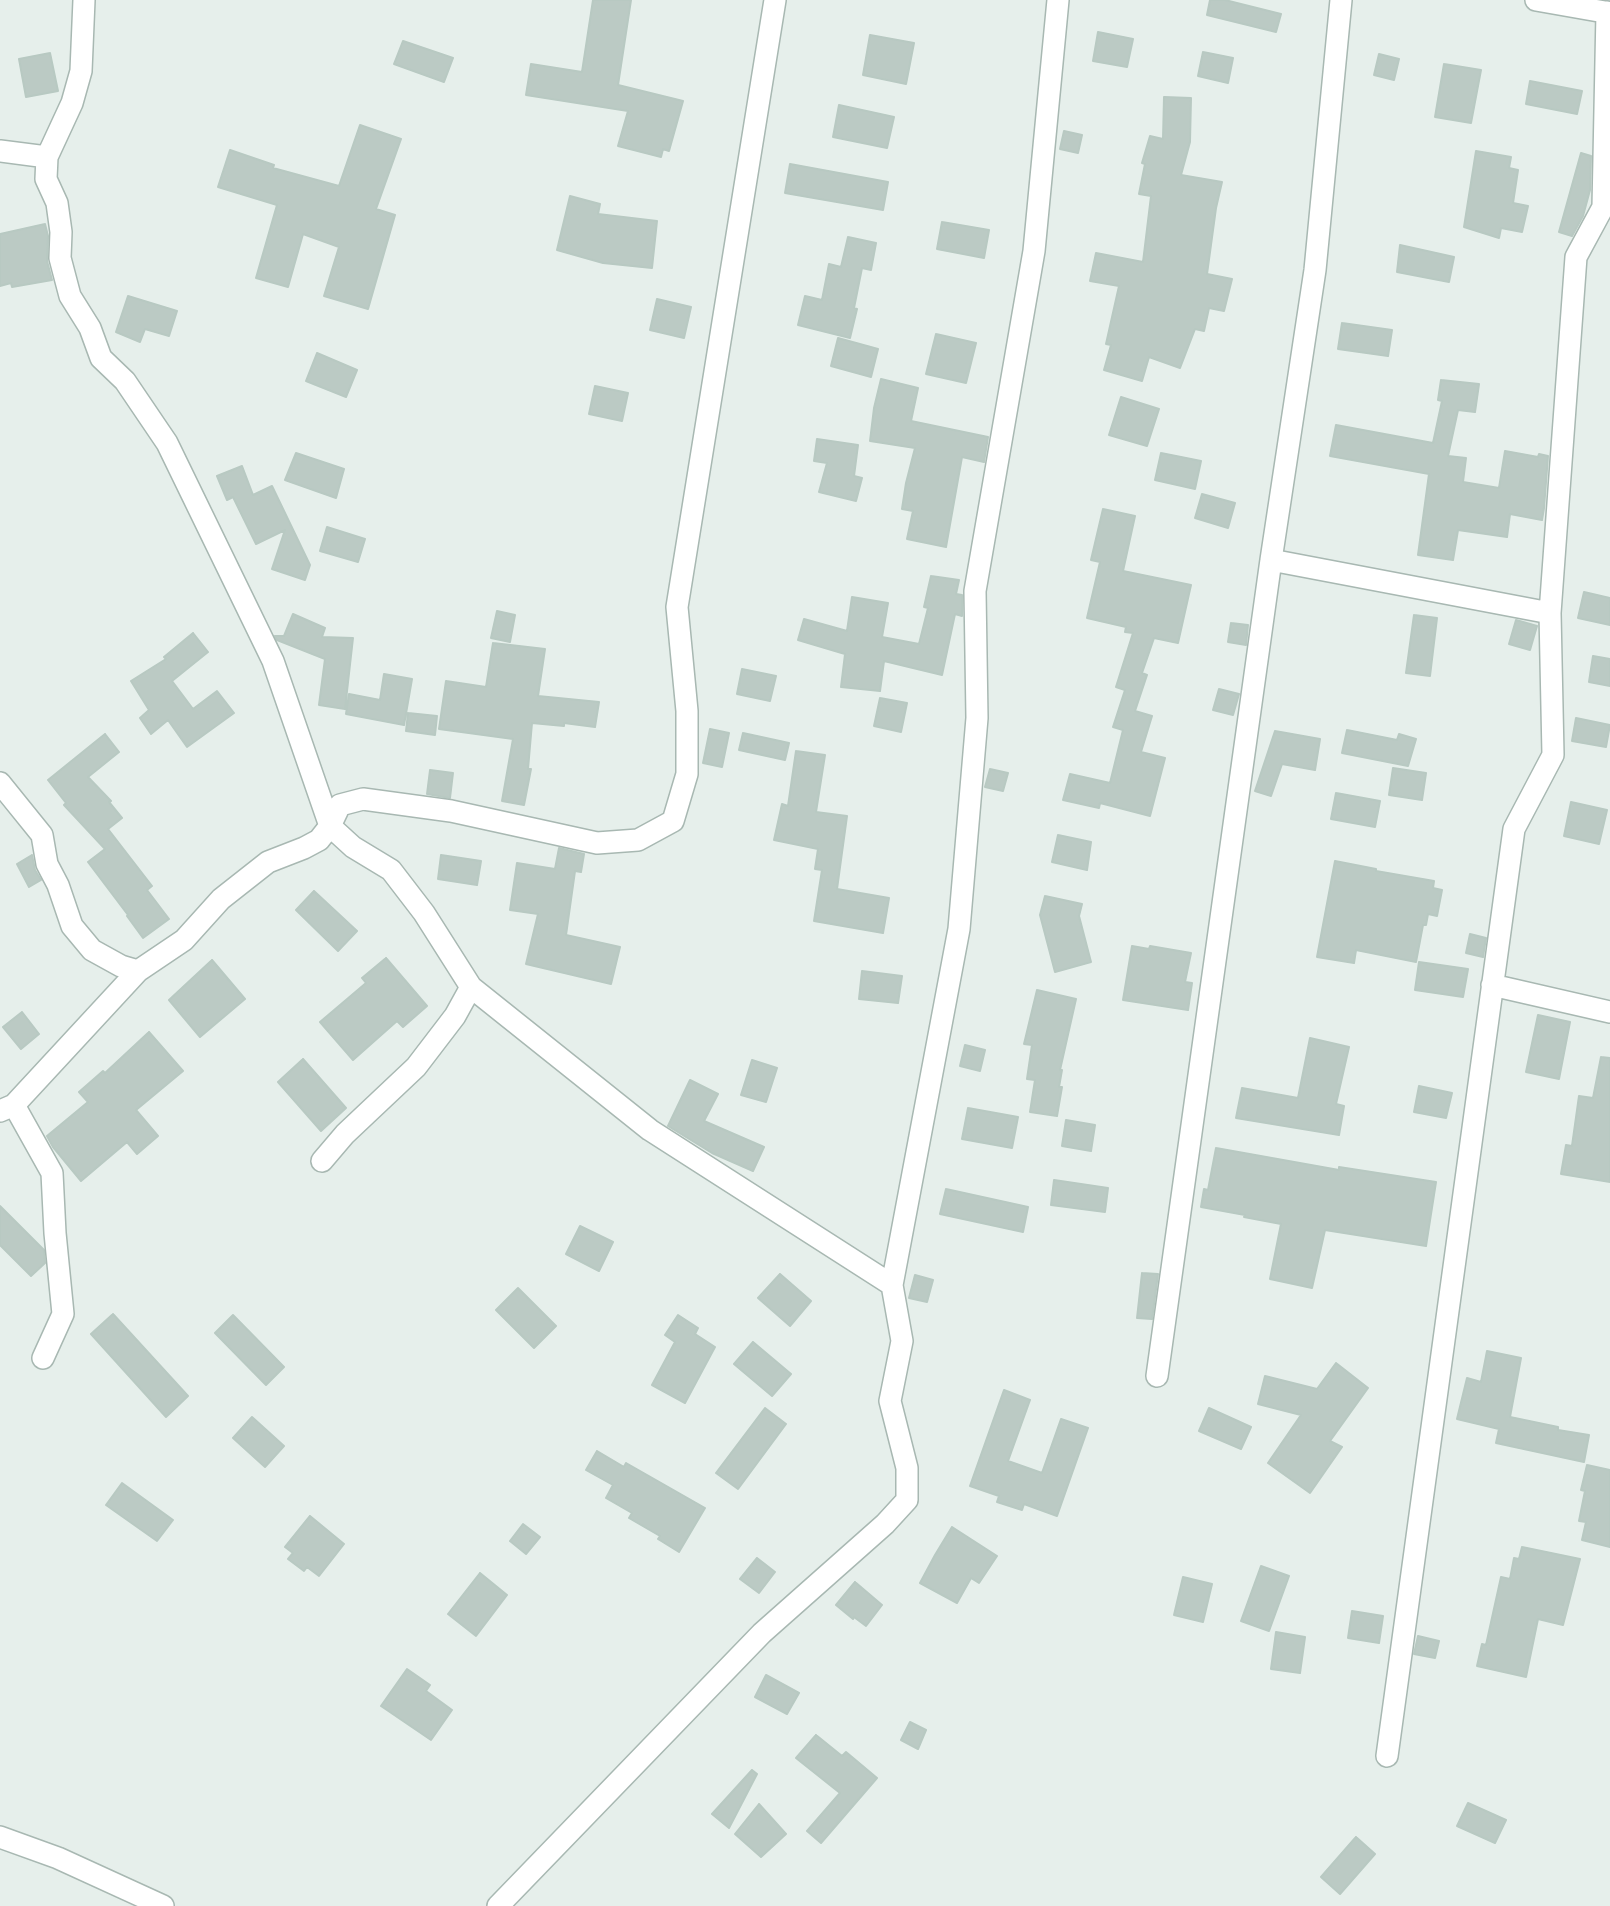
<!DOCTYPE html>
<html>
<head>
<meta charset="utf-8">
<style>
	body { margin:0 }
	canvas { display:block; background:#e6efeb }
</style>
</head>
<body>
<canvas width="1610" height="1906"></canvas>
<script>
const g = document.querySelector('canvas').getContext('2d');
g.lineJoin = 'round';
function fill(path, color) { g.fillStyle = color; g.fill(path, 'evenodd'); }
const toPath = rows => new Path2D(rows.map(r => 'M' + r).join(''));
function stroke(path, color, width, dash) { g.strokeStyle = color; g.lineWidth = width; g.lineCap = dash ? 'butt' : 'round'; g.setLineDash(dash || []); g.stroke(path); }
const building = toPath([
	[593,0,631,0,618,85,683,101,669,151,663,149,661,157,618,146,628,111,526,95,531,64,582,72,593,0],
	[1210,0,1225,0,1281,14,1276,32,1207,15,1210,0],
	[1098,32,1133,39,1127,67,1093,61,1098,32],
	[870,35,914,43,906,84,863,75,870,35],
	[403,41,453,58,444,82,394,64,403,41],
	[1203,52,1233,58,1228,83,1198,76,1203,52],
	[50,53,58,91,26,97,19,59,50,53],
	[1379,54,1399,59,1394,80,1374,75,1379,54],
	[1444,64,1481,70,1471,123,1435,117,1444,64],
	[1530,81,1582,91,1577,114,1526,104,1530,81],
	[1164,97,1191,98,1190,142,1181,175,1222,182,1216,208,1207,274,1232,279,1224,311,1209,308,1204,331,1195,329,1180,368,1149,357,1142,381,1104,370,1111,345,1106,344,1119,286,1090,281,1096,253,1143,262,1151,196,1139,194,1145,164,1142,163,1150,136,1163,139,1164,97],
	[839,105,894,117,887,148,833,137,839,105],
	[360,125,401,139,376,209,395,215,368,309,324,296,339,247,303,234,288,287,256,278,277,205,218,187,230,150,274,165,273,168,339,186,360,125],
	[1064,131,1082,135,1078,153,1060,149,1064,131],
	[1476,151,1511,157,1509,168,1518,170,1513,203,1528,206,1522,232,1501,228,1499,238,1464,227,1476,151],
	[1581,153,1591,156,1590,190,1583,216,1572,236,1559,232,1581,153],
	[790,164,888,182,883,210,785,193,790,164],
	[570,196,600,204,598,214,657,221,652,268,603,263,557,250,570,196],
	[942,222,989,230,984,258,937,249,942,222],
	[45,224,48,236,47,261,52,280,12,287,11,283,0,286,0,234,45,224],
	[848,237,876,243,871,270,862,268,854,308,857,309,850,338,798,325,805,296,822,300,829,264,841,267,848,237],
	[1400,245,1454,257,1449,282,1397,272,1400,245],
	[128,296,177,311,169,336,145,329,140,342,116,332,128,296],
	[657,299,691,307,684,338,650,330,657,299],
	[1342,323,1392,330,1388,356,1338,349,1342,323],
	[936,334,976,343,966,383,926,374,936,334],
	[838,338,878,349,871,377,831,366,838,338],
	[317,353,357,370,346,397,306,381,317,353],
	[881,379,918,388,911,421,988,437,984,462,962,457,946,547,907,539,913,511,902,509,906,483,915,448,870,441,874,408,881,379],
	[1441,380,1479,384,1475,412,1458,410,1448,456,1466,458,1463,482,1499,488,1505,451,1538,457,1539,454,1548,456,1544,508,1542,520,1510,514,1507,537,1458,530,1453,560,1418,555,1429,474,1330,456,1336,425,1433,443,1442,401,1438,400,1441,380],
	[595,386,628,393,622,421,589,414,595,386],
	[1121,397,1159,409,1147,446,1109,435,1121,397],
	[817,439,858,445,854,476,862,478,856,501,819,492,827,463,814,461,817,439],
	[296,453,344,469,336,498,285,480,296,453],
	[1161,453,1201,461,1195,489,1155,480,1161,453],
	[242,466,253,495,272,486,310,565,305,580,272,569,285,530,256,544,233,497,227,500,217,476,242,466],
	[1202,494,1235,503,1228,528,1195,518,1202,494],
	[1103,509,1135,516,1123,571,1191,585,1178,643,1154,638,1142,673,1147,675,1135,711,1152,716,1141,752,1165,758,1150,816,1100,803,1099,808,1063,800,1070,774,1110,783,1123,730,1113,727,1125,690,1116,687,1133,633,1125,632,1126,627,1087,618,1100,562,1091,560,1103,509],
	[327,527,365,539,358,562,320,551,327,527],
	[931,576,959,580,956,594,962,595,962,616,955,614,942,675,884,661,880,691,841,687,845,654,798,640,804,619,847,631,852,597,888,603,882,637,919,644,928,608,924,607,931,576],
	[1584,592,1610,598,1610,625,1578,618,1584,592],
	[497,611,515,615,510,642,491,638,497,611],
	[293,614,325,628,322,637,353,638,345,709,319,705,325,659,277,640,275,636,284,636,293,614],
	[1414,615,1437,618,1430,676,1406,673,1414,615],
	[1516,620,1537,626,1530,650,1509,644,1516,620],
	[1231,623,1248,625,1246,645,1228,642,1231,623],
	[193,633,208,652,172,681,193,709,217,691,234,713,187,747,168,720,151,734,140,718,149,710,131,681,166,659,164,657,193,633],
	[493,643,545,649,538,696,599,702,595,727,564,723,564,726,532,723,528,769,531,769,524,805,502,801,513,739,439,729,446,681,486,687,493,643],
	[1593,656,1610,659,1610,686,1589,682,1593,656],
	[742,669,776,676,770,701,737,694,742,669],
	[384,674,412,679,404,725,346,714,349,694,380,700,384,674],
	[1219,689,1239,694,1233,715,1213,710,1219,689],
	[880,698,907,703,901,732,874,726,880,698],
	[408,713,437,716,435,735,406,731,408,713],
	[1576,718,1610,725,1606,747,1572,741,1576,718],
	[710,729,729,733,722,767,703,763,710,729],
	[1347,730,1397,740,1399,734,1416,739,1408,766,1342,753,1347,730],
	[1275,731,1320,739,1315,770,1282,764,1271,796,1255,791,1275,731],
	[743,733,789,743,785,760,739,750,743,733],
	[105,734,119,752,88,777,111,801,109,802,122,818,108,829,152,886,147,890,169,919,143,938,127,916,128,915,88,862,105,849,64,805,66,803,48,780,105,734],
	[796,751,825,755,816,812,847,816,837,889,889,898,883,933,814,921,822,870,815,869,818,849,774,840,782,804,788,806,796,751],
	[1393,768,1426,773,1422,800,1389,795,1393,768],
	[990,769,1008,773,1003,791,985,787,990,769],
	[430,770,453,773,450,798,427,794,430,770],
	[1336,793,1380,801,1375,827,1331,819,1336,793],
	[1571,802,1607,810,1599,844,1564,836,1571,802],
	[1058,835,1091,842,1087,870,1052,862,1058,835],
	[559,848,584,854,581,872,575,871,566,935,620,947,611,984,526,964,538,914,510,910,517,863,555,869,559,848],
	[32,855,35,870,41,880,29,887,17,864,32,855],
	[441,855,481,861,477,885,438,879,441,855],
	[1335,861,1376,869,1376,871,1434,881,1433,888,1442,890,1437,916,1428,914,1426,925,1423,925,1416,962,1356,950,1354,963,1317,957,1335,861],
	[314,891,357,931,338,951,296,910,314,891],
	[1045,896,1082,904,1079,916,1091,962,1055,972,1040,915,1045,896],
	[1470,934,1486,938,1483,957,1466,953,1470,934],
	[1132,946,1149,949,1150,946,1191,953,1185,982,1192,983,1188,1010,1123,1000,1132,946],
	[386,958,427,1006,403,1027,397,1021,353,1060,320,1022,366,983,362,978,386,958],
	[212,960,245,999,200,1037,169,1000,212,960],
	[1419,962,1468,969,1463,997,1415,990,1419,962],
	[862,971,902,976,898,1003,859,999,862,971],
	[1037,990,1076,999,1060,1070,1062,1070,1059,1087,1062,1087,1057,1116,1030,1112,1035,1080,1027,1079,1032,1045,1024,1044,1037,990],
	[22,1012,39,1034,21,1049,3,1027,22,1012],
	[1538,1015,1570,1022,1559,1079,1526,1072,1538,1015],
	[149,1032,183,1071,136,1110,158,1136,137,1154,127,1142,81,1181,53,1147,47,1136,88,1102,79,1092,103,1071,105,1073,149,1032],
	[1310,1038,1349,1047,1336,1104,1344,1106,1339,1135,1236,1118,1242,1088,1298,1098,1310,1038],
	[965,1045,985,1050,980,1071,960,1066,965,1045],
	[1601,1057,1610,1058,1610,1182,1561,1174,1566,1145,1572,1146,1579,1096,1593,1098,1601,1057],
	[303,1059,346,1108,321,1131,278,1082,303,1059],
	[752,1060,777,1068,766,1102,741,1095,752,1060],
	[690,1080,718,1094,704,1121,764,1147,753,1171,712,1153,668,1126,690,1080],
	[1419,1086,1452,1093,1446,1118,1414,1112,1419,1086],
	[968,1108,1018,1117,1012,1148,962,1139,968,1108],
	[1066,1120,1095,1125,1091,1151,1062,1146,1066,1120],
	[1216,1148,1339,1170,1339,1167,1436,1182,1426,1246,1325,1230,1312,1288,1270,1279,1281,1224,1244,1217,1245,1215,1201,1207,1204,1189,1208,1190,1216,1148],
	[1054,1180,1108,1188,1105,1212,1051,1205,1054,1180],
	[946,1189,1028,1207,1023,1232,940,1214,946,1189],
	[0,1206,44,1250,45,1263,31,1276,0,1245,0,1206],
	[580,1226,613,1242,599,1271,566,1254,580,1226],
	[1142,1273,1158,1274,1152,1319,1137,1318,1142,1273],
	[780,1274,811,1301,790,1326,758,1298,780,1274],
	[915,1275,933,1280,927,1302,909,1298,915,1275],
	[518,1288,556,1326,534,1348,496,1310,518,1288],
	[113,1314,188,1396,166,1417,91,1334,113,1314],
	[233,1315,284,1367,266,1385,215,1333,233,1315],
	[678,1315,698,1328,695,1334,715,1347,685,1403,652,1385,675,1342,665,1335,678,1315],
	[753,1342,791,1374,772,1396,734,1364,753,1342],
	[1487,1351,1521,1358,1510,1417,1558,1427,1558,1430,1589,1435,1584,1462,1496,1443,1499,1429,1457,1419,1467,1378,1481,1382,1487,1351],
	[1336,1363,1368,1388,1330,1441,1342,1447,1310,1493,1268,1463,1301,1415,1258,1404,1265,1376,1317,1389,1336,1363],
	[1004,1390,1030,1400,1008,1461,1042,1473,1061,1419,1088,1428,1057,1516,1024,1504,1022,1510,997,1502,999,1496,970,1486,1004,1390],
	[765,1408,786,1424,738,1489,716,1473,765,1408],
	[1209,1408,1251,1427,1241,1449,1199,1431,1209,1408],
	[252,1417,284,1446,265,1467,233,1438,252,1417],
	[597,1451,624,1467,626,1463,705,1508,679,1552,658,1539,660,1536,629,1518,632,1513,606,1498,613,1485,586,1470,597,1451],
	[1587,1465,1610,1470,1610,1547,1582,1540,1586,1522,1579,1521,1585,1491,1581,1490,1587,1465],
	[122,1483,173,1520,157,1541,106,1505,122,1483],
	[310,1516,344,1544,319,1576,307,1567,304,1571,288,1559,293,1553,285,1547,310,1516],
	[523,1524,540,1537,526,1554,510,1541,523,1524],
	[952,1527,997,1556,979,1583,971,1578,957,1603,920,1583,935,1555,952,1527],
	[1522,1547,1580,1559,1563,1625,1538,1619,1526,1677,1477,1666,1482,1644,1486,1645,1501,1577,1510,1579,1514,1558,1519,1559,1522,1547],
	[757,1558,775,1572,759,1593,740,1579,757,1558],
	[1261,1566,1289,1576,1269,1631,1241,1621,1261,1566],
	[480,1573,507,1595,476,1636,448,1614,480,1573],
	[1183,1577,1212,1584,1203,1622,1174,1615,1183,1577],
	[855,1582,882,1605,866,1626,854,1617,853,1619,836,1605,855,1582],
	[1352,1611,1383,1616,1379,1643,1348,1638,1352,1611],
	[1276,1632,1305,1637,1300,1673,1271,1669,1276,1632],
	[1418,1636,1439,1641,1435,1658,1414,1654,1418,1636],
	[407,1669,430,1685,426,1691,452,1710,431,1740,381,1706,407,1669],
	[766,1675,799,1693,787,1714,755,1697,766,1675],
	[910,1722,926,1730,918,1749,901,1740,910,1722],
	[816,1735,842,1756,846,1752,877,1778,821,1843,807,1831,840,1793,796,1758,816,1735],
	[752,1770,757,1774,729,1828,712,1814,752,1770],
	[1468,1803,1506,1820,1495,1843,1457,1826,1468,1803],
	[759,1804,786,1834,761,1857,735,1834,759,1804],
	[1356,1837,1375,1854,1340,1894,1321,1877,1356,1837]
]);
fill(building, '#bbcac4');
stroke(building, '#b8c9c2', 2);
const minor = toPath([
	[84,0,81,71,72,103,47,157,46,179,57,203,61,232,60,258,70,296,90,328,101,358,125,381,167,443,273,661,330,826,340,805,363,799,451,811,597,843,638,840,673,821,687,774,687,711,677,607,775,0],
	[1536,0,1610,13],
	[0,151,47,157],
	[1271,560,1550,613],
	[0,783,42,835,47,864,58,885,72,926,92,950,121,966,138,971],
	[1492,985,1610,1012],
	[14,1105,52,1173,55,1233,63,1314,43,1358],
	[0,1111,14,1105,138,971,184,940,221,899,268,862,304,848,319,840,330,826,353,847,391,870,424,913,471,987,650,1130,892,1285],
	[322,1161,345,1134,416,1067,455,1016,471,987],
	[1157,1376,1271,560,1315,270,1341,0],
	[1387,1756,1514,829,1553,755,1550,613,1576,257,1603,207,1607,12],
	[0,1837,58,1858,163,1906],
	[498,1906,762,1633,885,1524,907,1500,907,1468,890,1401,902,1341,892,1285,959,929,977,718,975,591,1034,251,1058,0]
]);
stroke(minor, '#a8b8b2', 24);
stroke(minor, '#fff', 21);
</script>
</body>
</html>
